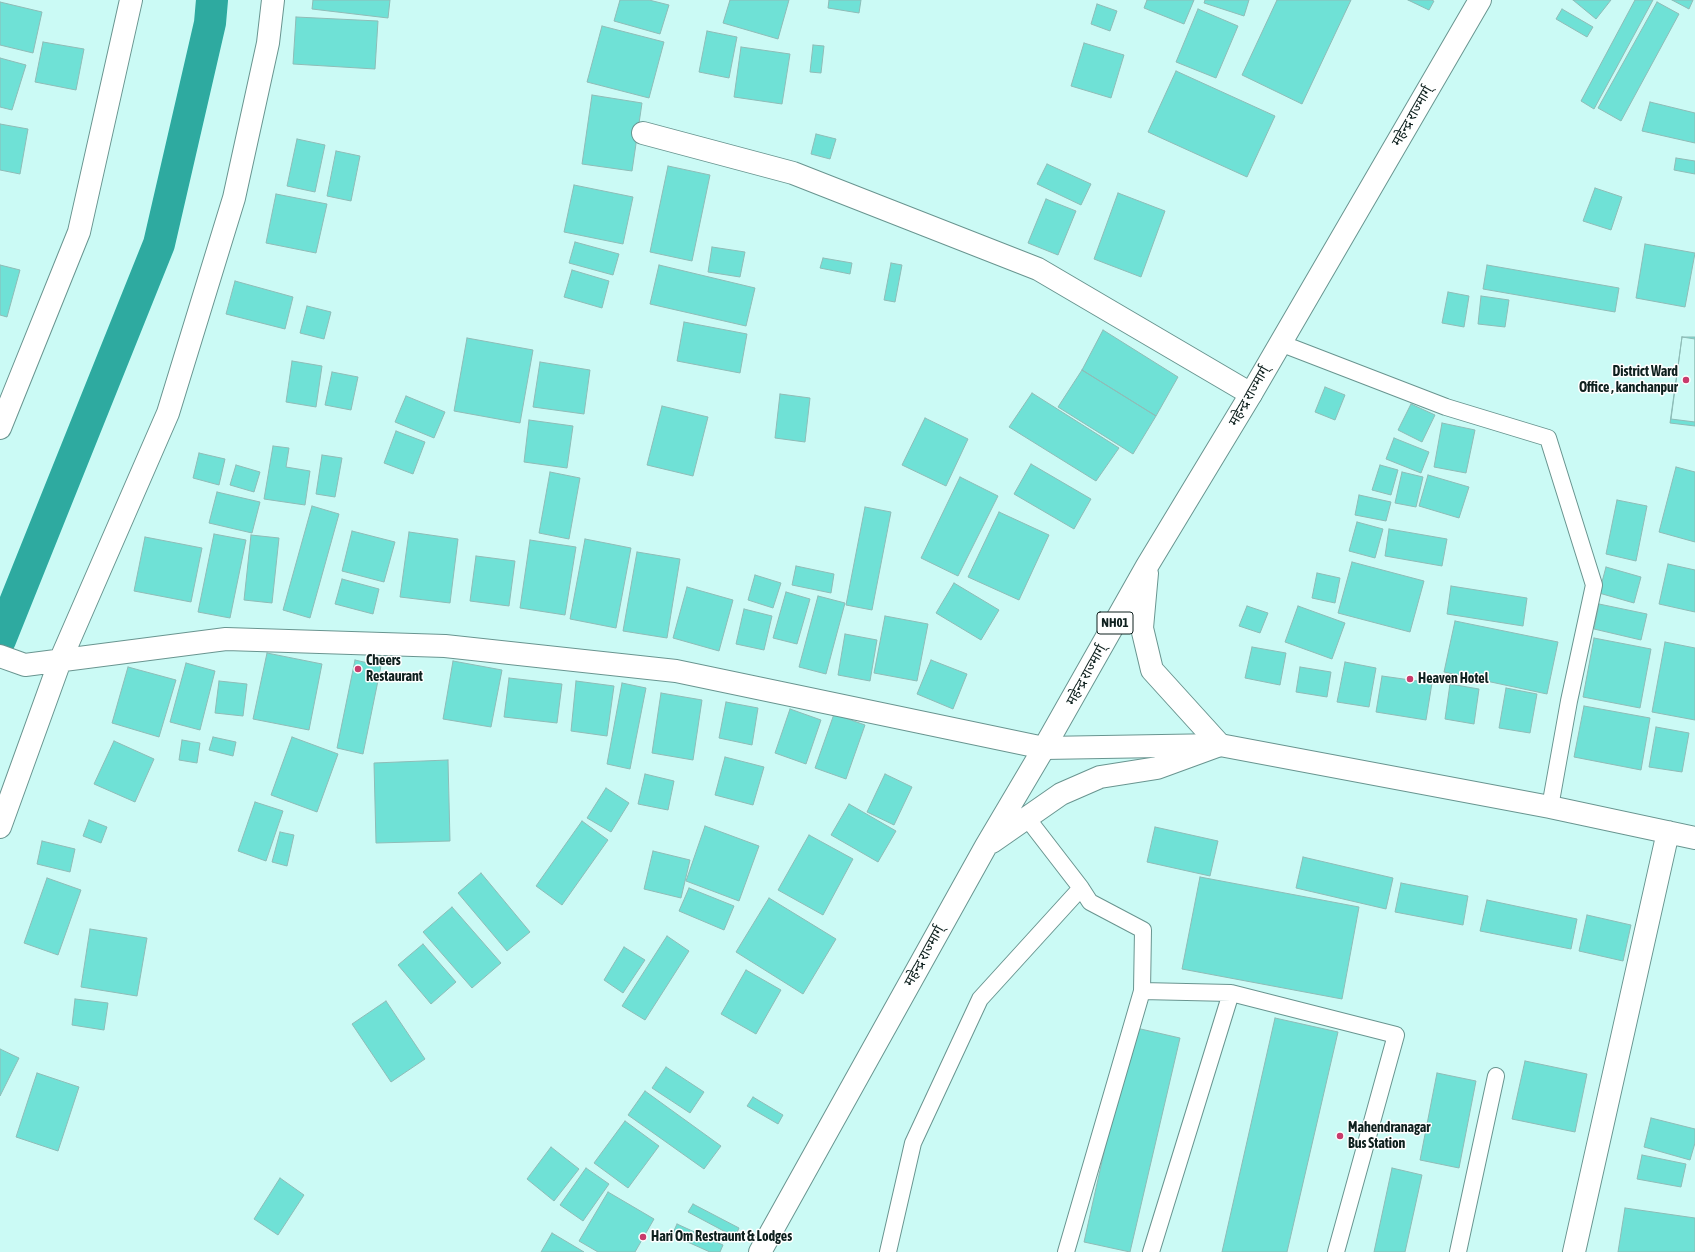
<!DOCTYPE html>
<html>
<head>
<meta charset="utf-8">
<style>
	body { margin:0 }
	canvas { display:block; background:#cbfaf5 }
</style>
</head>
<body>
<canvas width="1695" height="1252"></canvas>
<script>
const g = document.querySelector('canvas').getContext('2d');
g.lineJoin = 'round';
const toPath = rows => new Path2D(rows.map(r => 'M' + r).join(''));
function stroke(path, color, width, dash) { g.strokeStyle = color; g.lineWidth = width; g.lineCap = dash ? 'butt' : 'round'; g.setLineDash(dash || []); g.stroke(path); }
function fill(path, color) { g.fillStyle = color; g.fill(path, 'evenodd'); }
function write(font, color, halo, rows, align = 'center') {
  g.font = font + ' "Asap Condensed","Noto Sans Devanagari",sans-serif'; g.lineWidth = 3; g.setLineDash([]); g.textBaseline = 'middle'; g.strokeStyle = halo; g.fillStyle = color; for (const [text, x, y, turn = 0] of rows) {
    g.save(); g.translate(x, y); g.rotate((+turn || 0) * Math.PI / 180); g.textAlign = isNaN(turn) ? turn : align; if (halo) g.strokeText(text, 0, 0); g.fillText(text, 0, 0); g.restore();
  }
}
stroke(toPath([
	[0,640,159,244,210,23,212,0]
]), '#2eaaa0', 32);
const building = toPath([
	[313,0,390,0,388,18,312,9,313,0],
	[620,0,649,0,669,5,660,34,614,21,620,0],
	[730,0,789,0,778,39,723,23,730,0],
	[829,0,861,0,859,13,828,8,829,0],
	[1147,0,1194,0,1184,24,1144,8,1147,0],
	[1205,0,1249,0,1244,16,1204,3,1205,0],
	[1277,0,1351,0,1302,104,1242,75,1277,0],
	[1408,0,1431,0,1434,1,1429,10,1408,0],
	[1573,0,1611,0,1596,19,1573,0],
	[1635,0,1653,0,1594,109,1581,101,1635,0],
	[1672,0,1693,0,1689,9,1672,0],
	[0,2,42,12,33,53,0,45,0,2],
	[1657,2,1679,14,1621,121,1598,108,1657,2],
	[1097,4,1117,11,1110,31,1091,24,1097,4],
	[1198,9,1238,26,1216,78,1176,62,1198,9],
	[1562,9,1593,27,1587,37,1556,19,1562,9],
	[296,17,378,21,375,69,293,64,296,17],
	[602,26,664,42,649,98,587,82,602,26],
	[707,31,737,37,729,78,699,72,707,31],
	[43,42,84,49,76,90,35,82,43,42],
	[1084,43,1124,55,1111,98,1071,86,1084,43],
	[813,45,824,46,821,73,810,72,813,45],
	[741,47,790,54,782,104,734,97,741,47],
	[0,58,26,65,12,110,0,107,0,58],
	[1176,71,1275,116,1247,177,1148,132,1176,71],
	[592,95,642,103,632,171,582,164,592,95],
	[1650,102,1695,113,1695,143,1642,131,1650,102],
	[0,124,28,129,20,174,0,170,0,124],
	[816,134,836,139,830,159,811,154,816,134],
	[297,139,325,145,315,192,287,186,297,139],
	[336,151,360,156,351,201,327,196,336,151],
	[1676,158,1695,161,1695,174,1674,170,1676,158],
	[1047,164,1091,184,1081,205,1037,184,1047,164],
	[668,166,710,175,692,261,650,252,668,166],
	[574,185,633,197,623,244,564,232,574,185],
	[1595,188,1622,197,1611,230,1583,221,1595,188],
	[1118,193,1165,211,1141,277,1094,259,1118,193],
	[276,194,327,204,316,253,266,243,276,194],
	[1046,199,1076,211,1058,255,1028,243,1046,199],
	[575,242,619,254,613,275,569,263,575,242],
	[1645,244,1695,253,1685,307,1636,298,1645,244],
	[712,247,745,252,740,277,708,272,712,247],
	[823,258,852,263,850,274,820,268,823,258],
	[891,263,902,265,895,302,884,300,891,263],
	[0,265,20,270,7,317,0,315,0,265],
	[659,265,755,288,746,326,650,304,659,265],
	[1487,265,1619,288,1615,312,1483,289,1487,265],
	[572,270,609,281,602,308,564,297,572,270],
	[235,281,293,297,285,329,226,314,235,281],
	[1448,292,1469,296,1464,327,1442,323,1448,292],
	[1481,296,1509,300,1505,327,1478,324,1481,296],
	[307,306,331,312,324,339,300,333,307,306],
	[684,322,747,334,740,373,677,361,684,322],
	[1103,330,1178,377,1156,416,1082,370,1103,330],
	[1682,337,1695,339,1695,422,1671,419,1682,337],
	[1682,337,1695,337,1695,426,1670,423,1682,337],
	[467,338,533,350,520,423,454,411,467,338],
	[292,361,322,366,316,407,286,402,292,361],
	[540,362,590,370,584,414,533,407,540,362],
	[1082,370,1156,416,1133,454,1058,407,1082,370],
	[332,372,358,377,351,410,325,405,332,372],
	[1325,387,1345,395,1335,420,1315,412,1325,387],
	[1032,393,1119,448,1096,481,1009,427,1032,393],
	[780,394,810,398,805,442,775,438,780,394],
	[406,396,445,412,434,438,395,422,406,396],
	[1411,404,1435,415,1422,442,1398,430,1411,404],
	[662,406,708,417,693,476,647,465,662,406],
	[925,418,968,439,946,486,902,465,925,418],
	[529,420,573,426,567,468,524,462,529,420],
	[1442,423,1475,430,1466,473,1434,467,1442,423],
	[396,431,425,442,413,474,384,463,396,431],
	[1394,438,1429,452,1421,473,1386,459,1394,438],
	[273,446,289,448,286,467,310,471,305,505,264,499,273,446],
	[199,453,225,459,219,485,193,478,199,453],
	[322,455,342,458,335,497,316,494,322,455],
	[1031,464,1091,499,1074,529,1014,494,1031,464],
	[236,465,260,472,254,492,230,485,236,465],
	[1380,465,1398,470,1391,495,1372,490,1380,465],
	[1676,467,1695,472,1695,542,1659,532,1676,467],
	[550,472,580,478,569,539,539,533,550,472],
	[1402,472,1423,477,1416,507,1395,503,1402,472],
	[1428,475,1469,487,1459,518,1419,506,1428,475],
	[960,477,998,496,958,576,921,558,960,477],
	[217,492,260,502,252,533,209,523,217,492],
	[1359,495,1391,502,1386,521,1355,515,1359,495],
	[1617,500,1647,506,1636,561,1606,554,1617,500],
	[312,506,339,514,310,618,283,610,312,506],
	[865,507,891,512,872,610,846,605,865,507],
	[999,512,1049,535,1019,600,968,577,999,512],
	[1357,522,1383,529,1375,558,1349,551,1357,522],
	[1389,529,1447,539,1442,566,1385,556,1389,529],
	[352,531,395,542,384,582,342,571,352,531],
	[409,532,458,539,450,603,400,597,409,532],
	[214,534,246,540,230,618,198,612,214,534],
	[251,535,279,538,272,603,244,600,251,535],
	[145,537,202,548,191,602,134,591,145,537],
	[585,539,631,548,616,628,570,619,585,539],
	[530,540,576,547,565,615,520,608,530,540],
	[637,552,680,559,667,638,623,631,637,552],
	[476,556,515,561,509,606,470,601,476,556],
	[1352,562,1424,581,1410,632,1338,613,1352,562],
	[1668,564,1695,570,1695,612,1659,604,1668,564],
	[796,566,834,574,831,593,792,585,796,566],
	[1606,567,1641,577,1634,603,1599,593,1606,567],
	[1317,573,1340,578,1335,603,1312,598,1317,573],
	[755,575,781,583,773,608,748,600,755,575],
	[342,579,379,589,373,614,335,604,342,579],
	[954,583,999,610,981,640,936,613,954,583],
	[1451,586,1527,598,1523,626,1447,614,1451,586],
	[687,587,733,600,719,651,673,638,687,587],
	[786,592,810,599,797,644,773,638,786,592],
	[818,596,845,603,826,674,799,667,818,596],
	[1599,604,1647,614,1641,640,1594,629,1599,604],
	[1247,606,1268,613,1260,633,1239,626,1247,606],
	[1298,606,1345,623,1332,659,1285,642,1298,606],
	[744,609,772,616,764,650,736,644,744,609],
	[885,616,928,624,917,681,874,673,885,616],
	[1455,621,1558,642,1547,694,1444,672,1455,621],
	[845,634,877,640,870,681,838,675,845,634],
	[1594,638,1651,649,1640,708,1583,697,1594,638],
	[1665,642,1695,648,1695,720,1652,712,1665,642],
	[1252,647,1286,653,1280,685,1245,678,1252,647],
	[267,653,322,664,309,730,253,719,267,653],
	[355,660,381,666,363,754,337,748,355,660],
	[931,660,967,674,953,709,917,694,931,660],
	[453,661,502,670,491,727,443,719,453,661],
	[1345,662,1376,668,1369,707,1337,702,1345,662],
	[186,663,215,671,200,730,170,722,186,663],
	[128,667,176,680,159,737,112,723,128,667],
	[1300,667,1331,672,1327,697,1296,692,1300,667],
	[1382,676,1432,683,1426,720,1376,712,1382,676],
	[509,678,562,684,557,723,504,717,509,678],
	[219,681,247,684,243,716,215,713,219,681],
	[576,681,614,686,607,736,571,731,576,681],
	[622,683,646,688,630,769,607,764,622,683],
	[1450,684,1479,689,1474,724,1445,719,1450,684],
	[1506,688,1537,694,1530,733,1499,728,1506,688],
	[661,693,702,700,693,760,652,753,661,693],
	[726,702,758,708,752,745,719,738,726,702],
	[1584,706,1650,718,1641,770,1574,757,1584,706],
	[790,709,821,720,806,764,775,753,790,709],
	[834,714,865,725,846,779,815,768,834,714],
	[1656,727,1689,733,1682,772,1649,767,1656,727],
	[213,737,236,742,233,756,209,750,213,737],
	[292,737,338,754,317,812,271,795,292,737],
	[182,740,200,743,197,763,179,760,182,740],
	[114,741,154,759,135,802,94,784,114,741],
	[725,757,764,767,753,805,715,795,725,757],
	[448,760,450,841,376,843,374,763,448,760],
	[645,774,674,781,668,810,638,804,645,774],
	[885,774,912,787,894,825,867,812,885,774],
	[606,788,629,803,611,832,587,818,606,788],
	[255,802,283,811,266,861,238,851,255,802],
	[849,804,896,831,878,862,831,835,849,804],
	[89,820,107,827,101,843,83,836,89,820],
	[582,821,608,840,562,905,536,886,582,821],
	[705,826,759,846,739,901,686,881,705,826],
	[1155,827,1218,841,1210,876,1147,862,1155,827],
	[280,832,294,835,287,866,272,862,280,832],
	[809,835,853,859,823,915,778,890,809,835],
	[42,841,75,849,70,872,37,864,42,841],
	[653,851,690,860,681,898,644,889,653,851],
	[1303,857,1393,878,1386,909,1296,888,1303,857],
	[481,873,530,932,507,951,458,893,481,873],
	[1200,877,1359,907,1342,999,1182,969,1200,877],
	[47,878,81,890,58,955,24,943,47,878],
	[1401,883,1468,896,1463,925,1395,912,1401,883],
	[689,888,734,906,724,930,679,911,689,888],
	[769,898,836,939,803,994,736,952,769,898],
	[1487,900,1577,919,1571,949,1480,931,1487,900],
	[452,907,501,963,472,988,423,932,452,907],
	[1587,915,1631,925,1623,961,1579,951,1587,915],
	[90,929,147,938,137,996,81,987,90,929],
	[667,936,689,951,645,1020,622,1006,667,936],
	[423,944,456,982,431,1004,398,965,423,944],
	[624,947,645,960,623,993,604,980,624,947],
	[746,970,781,990,756,1034,721,1014,746,970],
	[75,999,108,1003,104,1030,72,1025,75,999],
	[386,1001,425,1059,391,1082,352,1024,386,1001],
	[1275,1018,1338,1032,1287,1252,1222,1252,1275,1018],
	[1132,1027,1180,1038,1130,1252,1084,1242,1132,1027],
	[0,1049,19,1058,0,1096,0,1049],
	[1525,1061,1587,1074,1575,1132,1512,1119,1525,1061],
	[666,1067,704,1092,690,1113,652,1088,666,1067],
	[37,1073,79,1087,58,1151,16,1137,37,1073],
	[1437,1073,1476,1081,1459,1168,1420,1160,1437,1073],
	[645,1091,721,1146,704,1169,628,1115,645,1091],
	[753,1097,783,1115,778,1124,747,1106,753,1097],
	[1651,1118,1695,1129,1695,1143,1690,1160,1644,1147,1651,1118],
	[625,1121,659,1146,628,1188,594,1163,625,1121],
	[551,1147,579,1169,554,1201,527,1179,551,1147],
	[1642,1155,1686,1164,1681,1187,1637,1179,1642,1155],
	[586,1168,609,1184,583,1221,560,1205,586,1168],
	[1392,1168,1422,1175,1405,1252,1374,1252,1392,1168],
	[280,1178,304,1195,278,1235,254,1219,280,1178],
	[608,1192,654,1219,635,1252,598,1252,579,1241,608,1192],
	[693,1204,739,1228,735,1237,688,1212,693,1204],
	[1625,1208,1695,1218,1695,1252,1618,1252,1625,1208],
	[677,1224,723,1245,720,1252,710,1252,672,1235,677,1224],
	[552,1233,584,1252,541,1252,552,1233]
]);
fill(building, '#6fe1d6');
stroke(building, '#8fbcb7', 1);
const service = toPath([
	[1280,343,1446,407,1548,438,1594,585,1569,701,1550,807],
	[1142,991,1231,993],
	[888,1252,913,1143,980,999,1081,888,1027,818],
	[1066,1252,1142,991,1143,930,1090,902,1081,888],
	[1151,1252,1231,993,1396,1035,1336,1252],
	[1458,1252,1496,1076]
]);
const minor = toPath([
	[643,133,793,173,1038,269,1251,394],
	[0,428,79,232,131,0],
	[0,656,25,665,226,639,445,646,676,671,1044,748,1220,745,1550,807,1695,838],
	[0,827,60,661,168,413,234,198,268,43,273,0],
	[1574,1252,1668,832]
]);
const trunk = toPath([
	[992,842,1061,794,1100,777,1157,768,1220,745,1152,670,1142,628,1147,573],
	[760,1252,986,846,1044,748,1147,566,1251,394,1480,0]
]);
stroke(service, '#699590', 18);
stroke(minor, '#699590', 24);
stroke(trunk, '#699590', 24);
stroke(service, '#fff', 16);
stroke(minor, '#fff', 22);
stroke(trunk, '#fff', 22);
for (const [x, y, r, color] of [
	[1686,380,4,"#c83b6c"],
	[358,669,4,"#c83b6c"],
	[1410,679,4,"#c83b6c"],
	[1340,1136,4,"#c83b6c"],
	[643,1237,4,"#c83b6c"]
]) { const dot = new Path2D(); dot.arc(x, y, r, 0, 2 * Math.PI); g.fillStyle = color; g.fill(dot); stroke(dot, '#fff', 1.5); }
for (const [x, y, w] of [
	[1115,623,36]
]) { const box = new Path2D(); box.roundRect(x - w / 2, y - 11, w, 22, 3); g.fillStyle = '#fff'; g.fill(box); stroke(box, '#0e201e', 1); }
write('bold 13px', '#0e201e', null, [
	["NH01",1115,623]
]);
write('14px', '#0e201e', '#fff', [
	["महेन्द्र राज्मार्ग्",1412,116,-60],
	["महेन्द्र राज्मार्ग्",1249,396,-60],
	["महेन्द्र राज्मार्ग्",1086,675,-61],
	["महेन्द्र राज्मार्ग्",924,956,-61]
]);
write('bold 14px', '#0e201e', '#fff', [
	["District Ward",1678,372,"right"],
	["Office , kanchanpur",1678,388,"right"],
	["Cheers",366,661],
	["Restaurant",366,677],
	["Heaven Hotel",1418,679],
	["Mahendranagar",1348,1128],
	["Bus Station",1348,1144],
	["Hari Om Restraunt & Lodges",651,1237]
], 'left');
</script>
</body>
</html>
